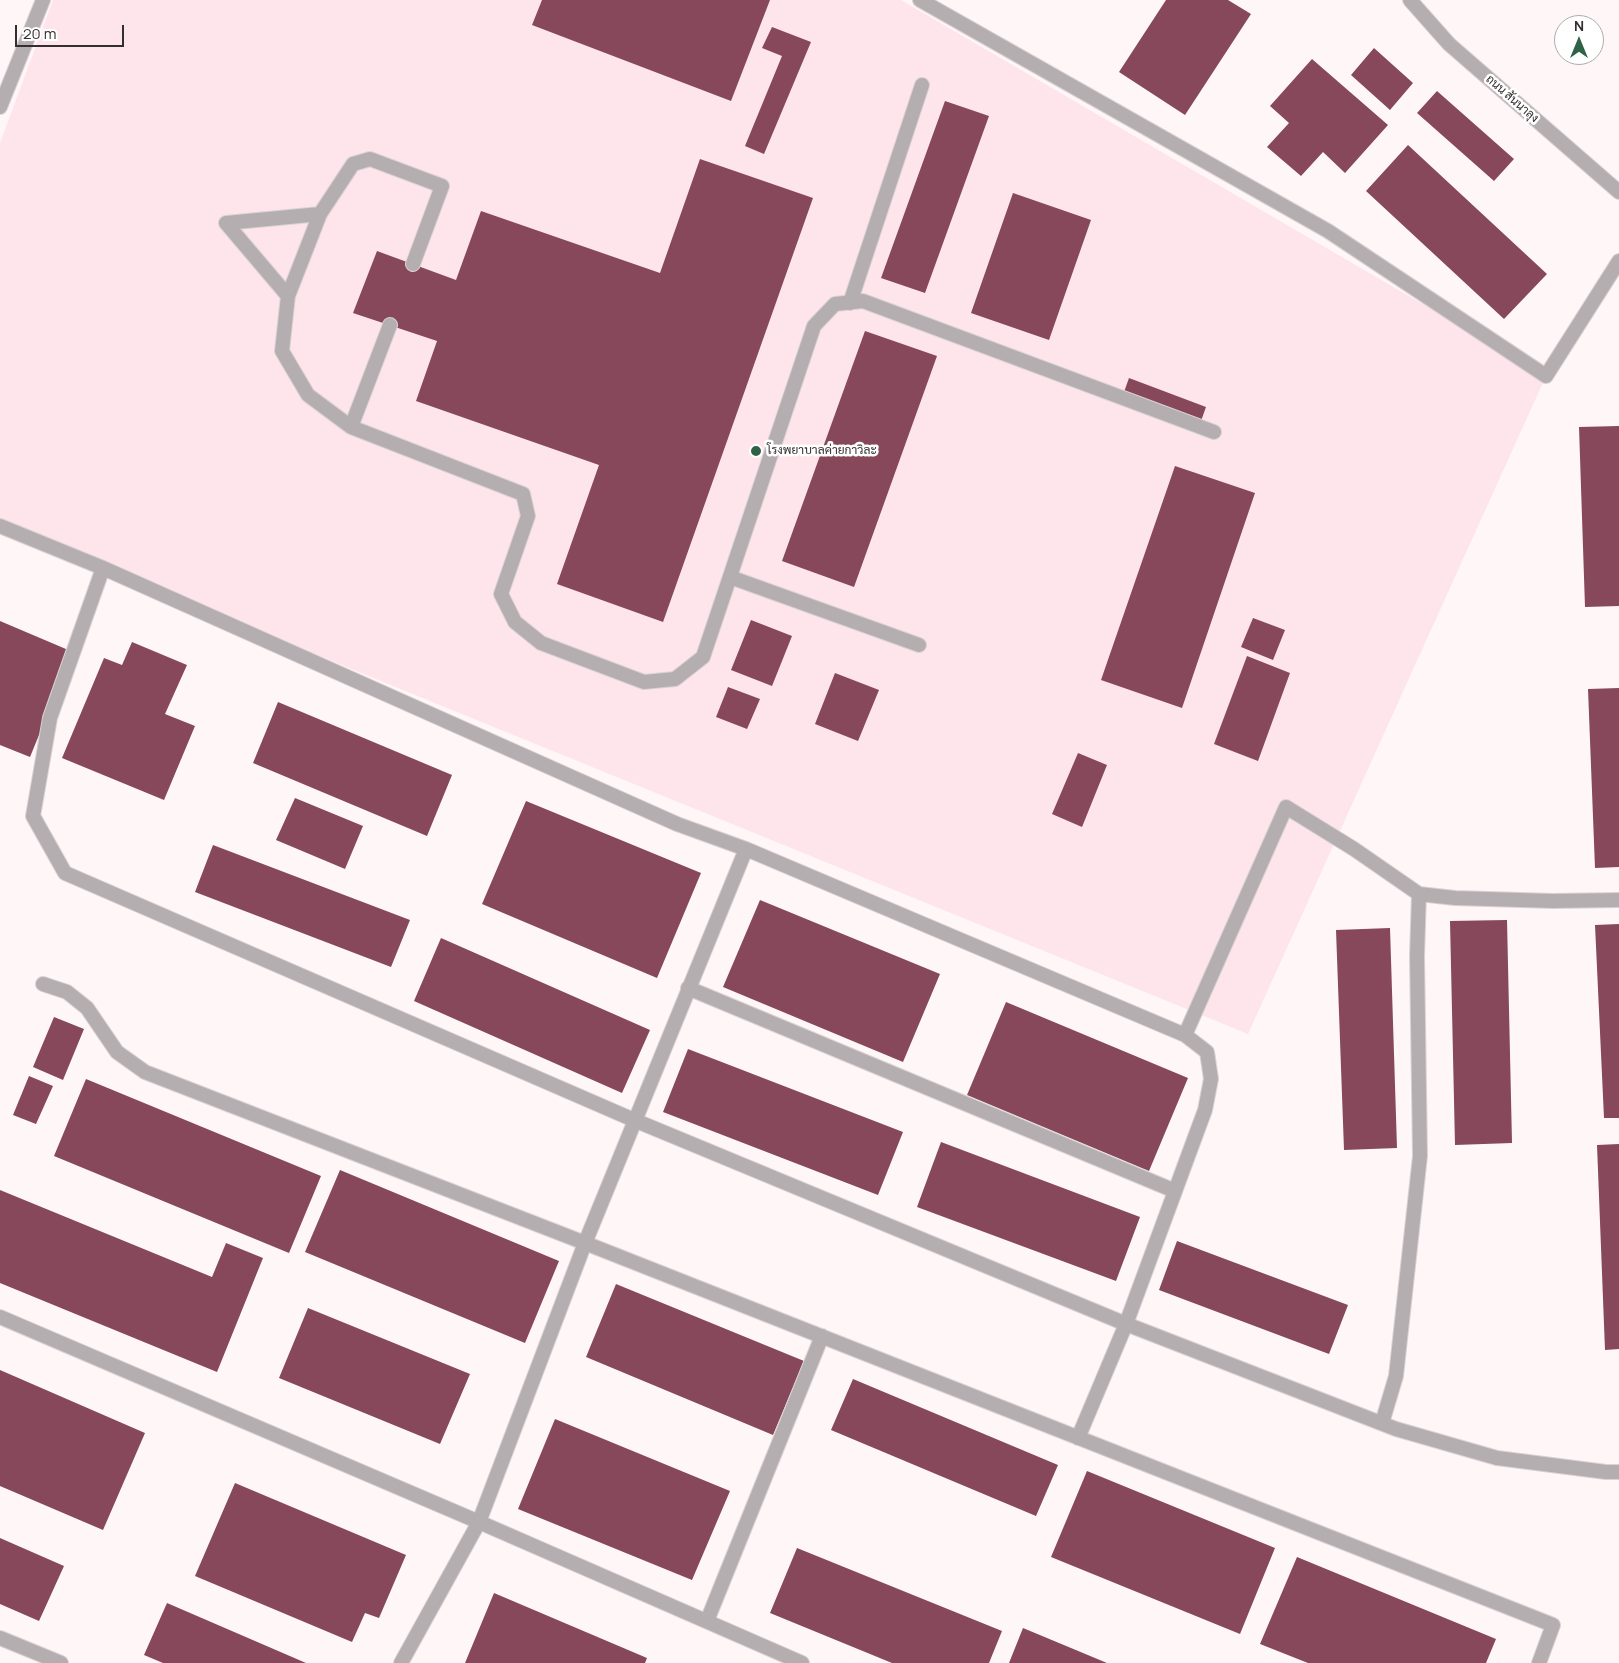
<!DOCTYPE html>
<html>
<head>
<meta charset="utf-8">
<style>
	body { margin:0 }
	#map { position:relative; width:1619px; height:1663px; overflow:hidden; background:#fff6f8; font-family:Manrope,sans-serif }
	canvas { display:block }
	.north { position:absolute; left:1554px; top:15px; width:50px; height:50px; box-sizing:border-box; background:#fff; border:1px solid #adabac; border-radius:50%; rotate:0deg; font-size:14px; font-weight:700; line-height:20px; text-align:center; color:#332e2f }
	.north::after { content:''; display:block; margin:auto; width:18px; height:22px; background:#2f6348; clip-path:polygon(50% 0,100% 100%,50% 72%,0 100%) }
	.scale { position:absolute; left:15px; top:25px; width:109px; height:22px; box-sizing:border-box; border:2px solid #332e2f; border-top:0; padding-left:6px; font-size:15px; line-height:18px; white-space:nowrap; color:#332e2f; -webkit-text-stroke:4px #fff; paint-order:stroke }
</style>
</head>
<body>
<div id="map">
<canvas width="1619" height="1663"></canvas>
<div class="north">N</div>
<div class="scale">20 m</div>
</div>
<script>
const g = document.querySelector('canvas').getContext('2d');
g.lineJoin = 'round';
function fill(path, color) { g.fillStyle = color; g.fill(path, 'evenodd'); }
const toPath = rows => new Path2D(rows.map(r => 'M' + r).join(''));
function stroke(path, color, width, dash) { g.strokeStyle = color; g.lineWidth = width; g.lineCap = dash ? 'butt' : 'round'; g.setLineDash(dash || []); g.stroke(path); }
function write(font, color, halo, rows, align = 'center') {
  g.font = font + ' Manrope,Sarabun,sans-serif'; g.lineWidth = 5; g.setLineDash([]); g.textBaseline = 'middle'; g.strokeStyle = halo; g.fillStyle = color; for (const [text, x, y, turn = 0] of rows) {
    g.save(); g.translate(x, y); g.rotate((+turn || 0) * Math.PI / 180); g.textAlign = isNaN(turn) ? turn : align; if (halo) g.strokeText(text, 0, 0); g.fillText(text, 0, 0); g.restore();
  }
}
fill(toPath([
	[53,0,901,0,1546,376,1248,1034,0,526,0,143]
]), '#fde5eb');
fill(toPath([
	[542,0,770,0,731,101,532,25],
	[1166,0,1228,0,1251,14,1185,115,1119,72],
	[772,27,811,42,764,154,745,146,782,56,762,48],
	[1374,48,1413,83,1390,110,1351,75],
	[1312,59,1388,125,1345,173,1323,152,1301,176,1267,147,1289,123,1270,106],
	[1437,91,1514,159,1494,181,1417,113],
	[945,101,989,116,925,293,881,278],
	[1408,145,1547,274,1504,319,1366,191],
	[700,159,813,198,663,622,557,584,599,465,416,401,437,341,353,313,377,251,456,280,481,211,660,273],
	[1013,193,1091,220,1049,340,971,313],
	[865,331,937,356,854,587,782,561],
	[1129,378,1206,407,1201,421,1124,392],
	[1619,426,1619,606,1585,607,1579,427],
	[1175,466,1255,493,1182,708,1101,680],
	[1253,618,1285,630,1273,660,1241,647],
	[751,620,792,636,772,686,731,670],
	[0,621,73,652,30,757,0,745],
	[132,642,187,665,165,714,195,726,164,800,62,758,104,658,122,665],
	[1247,656,1290,673,1258,761,1214,744],
	[835,673,879,690,858,741,815,724],
	[728,687,760,699,747,729,716,717],
	[1619,688,1619,867,1595,868,1588,689],
	[278,702,452,775,427,836,253,763],
	[1078,753,1107,765,1082,827,1052,814],
	[295,798,363,826,345,869,276,840],
	[526,801,701,873,657,978,482,904],
	[213,845,410,920,391,967,195,892],
	[760,900,940,974,903,1062,723,987],
	[1507,920,1512,1143,1455,1145,1450,921],
	[1619,924,1619,1118,1604,1118,1595,925],
	[1390,928,1397,1148,1344,1150,1336,930],
	[441,938,650,1030,622,1093,414,1001],
	[1006,1002,1188,1078,1149,1171,967,1095],
	[54,1017,84,1029,63,1080,33,1067],
	[688,1049,903,1132,878,1195,663,1112],
	[29,1076,53,1086,36,1124,13,1115],
	[86,1079,321,1176,289,1253,54,1156],
	[941,1142,1140,1217,1116,1281,917,1207],
	[1619,1144,1619,1349,1605,1350,1597,1145],
	[340,1170,559,1261,525,1343,305,1252],
	[0,1190,212,1277,226,1243,263,1258,217,1372,0,1283],
	[1177,1241,1348,1305,1329,1354,1159,1290],
	[616,1284,804,1361,773,1435,586,1357],
	[308,1308,470,1374,440,1444,279,1378],
	[0,1370,145,1433,103,1530,0,1486],
	[853,1379,1058,1465,1036,1516,831,1430],
	[555,1419,730,1491,692,1580,518,1509],
	[1087,1471,1275,1548,1240,1634,1051,1557],
	[235,1483,406,1555,379,1618,365,1613,352,1642,195,1576],
	[0,1538,64,1566,39,1621,0,1604],
	[797,1548,1002,1631,989,1663,892,1663,770,1613],
	[1297,1557,1496,1639,1486,1663,1308,1663,1260,1644],
	[494,1593,647,1658,645,1663,465,1663],
	[167,1603,306,1663,163,1663,144,1655],
	[1023,1628,1107,1663,1009,1663]
]), '#86485a');
const service = toPath([
	[920,0,1328,231,1546,376,1619,261],
	[0,107,43,0],
	[226,223,320,214,353,164,370,159,442,186,413,264],
	[226,223,288,296,282,351,308,395,351,427],
	[288,296,320,214],
	[850,303,922,85],
	[390,325,351,427,523,494,528,516,501,594,515,622,541,643,644,682,675,679,703,657,814,326,835,304,863,301,1214,432],
	[0,526,103,568,677,824,746,849,1185,1035,1207,1052,1211,1079,1205,1110,1126,1324,1078,1438],
	[103,568,50,718,33,816,65,873,634,1120,1126,1324,1396,1429,1497,1458,1606,1472,1619,1472],
	[730,577,919,645],
	[43,984,67,992,87,1008,117,1052,145,1072,585,1243,1553,1625,1539,1663],
	[688,988,1175,1191],
	[1185,1035,1286,807,1354,849,1419,894,1455,898,1553,901,1619,900],
	[0,1317,479,1522,802,1663],
	[1382,1423,1396,1376,1420,1156,1417,956,1419,894],
	[707,1621,822,1336],
	[0,1638,61,1663],
	[401,1663,479,1522,585,1243,746,849]
]);
const tertiary = toPath([
	[1410,0,1449,44,1619,192]
]);
stroke(service, '#dad2d4', 16);
stroke(tertiary, '#dad2d4', 16);
stroke(service, '#b5aeb0', 14);
stroke(tertiary, '#b5aeb0', 14);
for (const [x, y, r, color] of [
	[756,451,6,"#2f6348"]
]) { const dot = new Path2D(); dot.arc(x, y, r, 0, 2 * Math.PI); g.fillStyle = color; g.fill(dot); stroke(dot, '#fff', 2); }
write('12px', '#332e2f', '#fff', [
	["ถนน สันนาลุง",1512,99,41]
]);
write('12px', '#332e2f', '#fff', [
	["โรงพยาบาลค่ายกาวิละ",767,451]
], 'left');
</script>
</body>
</html>
